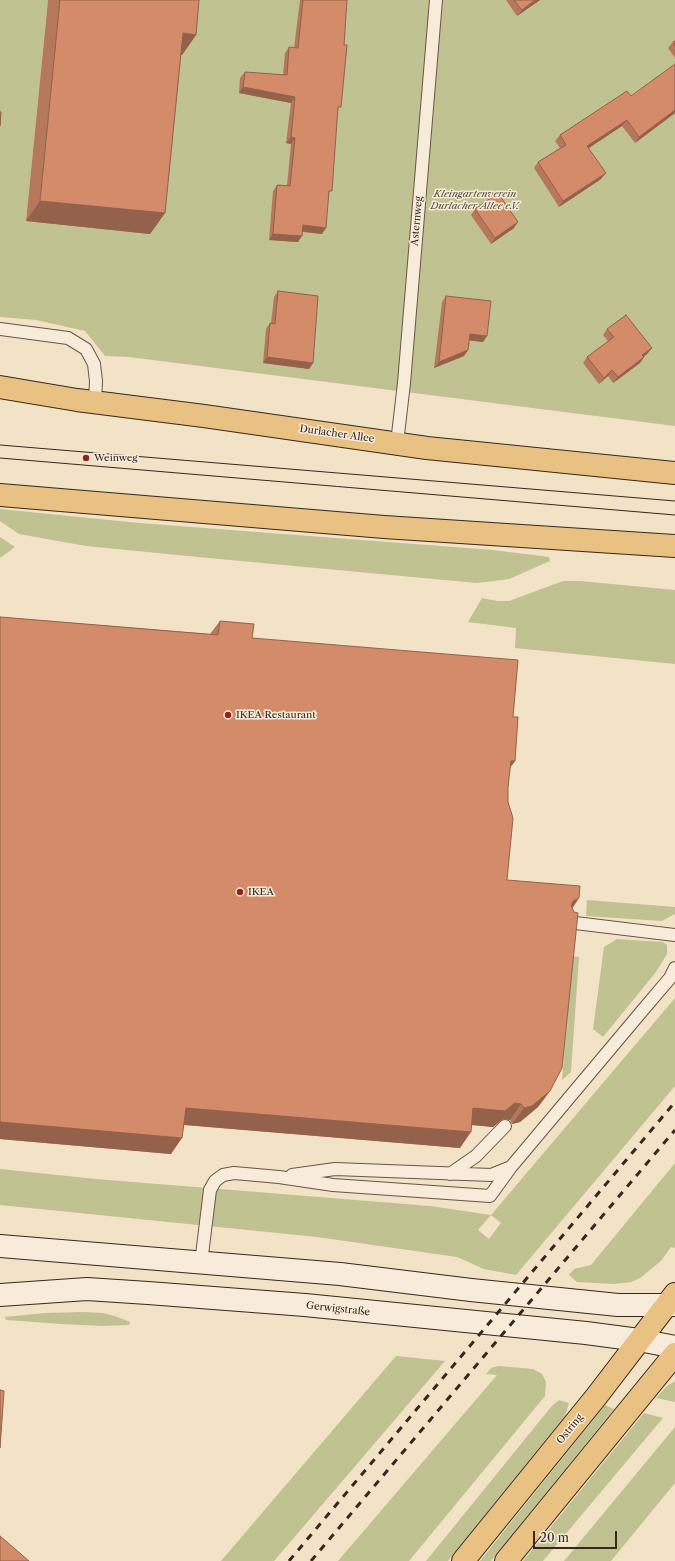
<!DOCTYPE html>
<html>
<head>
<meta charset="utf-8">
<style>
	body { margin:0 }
	#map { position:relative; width:675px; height:1561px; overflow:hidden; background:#f2e2c6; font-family:"Libre Caslon Text",serif }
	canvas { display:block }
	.scale { position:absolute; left:533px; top:1531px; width:84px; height:18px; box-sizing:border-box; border:2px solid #38271f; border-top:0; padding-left:5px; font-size:12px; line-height:14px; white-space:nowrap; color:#38271f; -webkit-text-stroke:3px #f7ecda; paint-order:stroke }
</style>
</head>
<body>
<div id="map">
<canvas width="675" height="1561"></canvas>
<div class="scale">20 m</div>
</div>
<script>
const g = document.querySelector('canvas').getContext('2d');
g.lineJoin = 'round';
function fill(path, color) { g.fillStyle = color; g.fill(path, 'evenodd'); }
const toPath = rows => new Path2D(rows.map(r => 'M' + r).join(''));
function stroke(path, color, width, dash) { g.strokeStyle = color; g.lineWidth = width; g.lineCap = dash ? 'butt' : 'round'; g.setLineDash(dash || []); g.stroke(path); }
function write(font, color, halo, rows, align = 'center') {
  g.font = font + ' "Libre Caslon Text",serif'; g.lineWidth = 3; g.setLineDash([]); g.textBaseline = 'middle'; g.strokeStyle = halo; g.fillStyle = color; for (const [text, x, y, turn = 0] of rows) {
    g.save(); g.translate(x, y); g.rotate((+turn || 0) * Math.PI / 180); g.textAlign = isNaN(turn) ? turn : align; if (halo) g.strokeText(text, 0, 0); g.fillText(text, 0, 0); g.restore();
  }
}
fill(toPath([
	[0,0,48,0,26,221,187,0,675,0,675,426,129,357,105,356,85,331,36,320,0,317],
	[0,509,139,523,493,550,549,557,550,561,509,579,477,583,198,557,86,546,19,534,0,521],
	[0,537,15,547,0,558],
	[563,581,580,581,675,590,675,664,515,648,516,628,468,622,482,598,497,601,509,601],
	[587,900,675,907,675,914,662,921,586,916],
	[617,939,663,942,667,945,667,954,656,972,603,1037,593,1029,604,947],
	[572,956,579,957,571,1072,562,1080],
	[675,998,675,1086,516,1275,484,1269,457,1257,317,1237,0,1205,0,1169,96,1179,430,1206,491,1215],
	[491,1215,501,1223,489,1239,478,1230],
	[675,1163,675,1248,671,1247,661,1261,640,1278,631,1282,614,1284,577,1282,569,1275,574,1269,591,1265],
	[84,1312,103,1313,115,1316,130,1322,129,1325,102,1326,61,1324,6,1320,5,1317,45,1313],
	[396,1356,445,1361,274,1561,221,1561],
	[499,1366,533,1369,542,1374,546,1382,545,1396,409,1561,338,1561,497,1375,486,1374,491,1368],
	[675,1381,675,1402,656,1398,667,1386],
	[559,1400,569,1403,565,1416,448,1561,426,1561,551,1407],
	[605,1405,614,1409,491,1561,480,1561],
	[644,1413,663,1418,543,1561,523,1561],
	[675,1427,675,1483,611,1561,564,1561]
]), '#c0c291');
const lane = toPath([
	[0,329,68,338,86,349,94,364,96,381,95,402],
	[397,443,404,383,436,0],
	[567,922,675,935],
	[450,1174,476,1156,505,1126],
	[292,1175,335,1169,491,1175,511,1167],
	[201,1263,210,1190,215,1181,223,1175,234,1173,279,1177,333,1185,490,1196,511,1167,642,1011,670,978,675,968]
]);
const secondary = toPath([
	[0,1246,340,1274,471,1290,618,1305,675,1305],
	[0,1295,87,1289,148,1293,305,1305,586,1333,639,1340,675,1347]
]);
const primary = toPath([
	[0,387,77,400,204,416,427,448,675,473],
	[0,495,384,527,675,546],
	[463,1561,596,1397,675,1294],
	[506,1561,675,1354]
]);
stroke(lane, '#665649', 14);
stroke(secondary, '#38271f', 24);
stroke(primary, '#38271f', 24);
stroke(lane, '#f7ecda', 12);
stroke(secondary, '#f7ecda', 22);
stroke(primary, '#e9c183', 22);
stroke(toPath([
	[0,445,675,501],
	[0,458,675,515]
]), '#38271f', 1);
stroke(toPath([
	[289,1561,675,1102],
	[311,1561,675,1130]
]), '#38271f', 3, [7, 7]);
fill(toPath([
	[48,0,199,0,196,35,182,55,181,55,165,213,150,234,26,221],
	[300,0,347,0,338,111,329,195,322,234,302,232,298,242,269,240,273,191,277,185,287,185,291,144,286,143,291,103,239,93,240,78,245,72,283,75,285,53,289,47,294,48],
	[506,0,540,0,517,16],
	[675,41,675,58,668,48,673,42],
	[631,96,675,113,635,143,622,126,588,148,601,179,559,207,534,168,538,162,560,148,555,141,560,135],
	[475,209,514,228,491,244,471,215],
	[278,291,313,363,309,369,263,363,266,329,270,323,271,323,274,297],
	[446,296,483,342,469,340,468,350,464,356,434,368,442,302],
	[607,329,652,348,647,354,644,357,640,363,613,383,608,376,599,384,583,363,587,357,608,341,603,335],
	[0,617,210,634,220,621,252,638,513,717,515,761,510,768,508,787,507,880,572,908,550,1091,538,1107,520,1122,512,1124,510,1120,503,1119,493,1127,472,1125,460,1148,184,1125,171,1154,0,1139]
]), '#b6785a');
fill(toPath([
	[535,0,540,0,517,16,522,10],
	[183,33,196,35,182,55,168,54],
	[243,87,295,97,291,103,239,93],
	[675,110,675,113,635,143,639,137],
	[627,120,622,126,583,152,587,146],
	[291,137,295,138,291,144,286,143],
	[606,173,601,179,559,207,563,201],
	[40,201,165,213,150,234,26,221],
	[518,222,514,228,491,244,495,238],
	[303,225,326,228,322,234,299,231],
	[273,234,302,236,298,242,269,240],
	[470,334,487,336,483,342,466,340],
	[652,348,647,354,638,361,642,355],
	[468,350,464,356,434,368,439,362],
	[267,357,313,363,309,369,263,363],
	[644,357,640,363,613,383,618,377],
	[612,370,608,376,599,384,604,378],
	[511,761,515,761,503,777],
	[579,898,568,915,573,901],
	[550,1091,538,1107,520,1122,512,1124,524,1108],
	[515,1103,521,1104,510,1120,503,1119,493,1127,462,1124,473,1108],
	[186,1108,471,1132,460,1148,174,1124],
	[0,1122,182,1138,171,1154,0,1139]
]), '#94614a');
const building = toPath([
	[60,0,199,0,196,35,183,33,165,213,40,201,60,0],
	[303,0,347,0,344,45,347,45,341,107,338,107,332,191,329,191,326,228,303,225,302,236,273,234,277,185,290,186,295,138,291,137,295,97,243,87,245,72,287,75,289,47,298,48,303,0],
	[514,0,535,0,522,10,514,0],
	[675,41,675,46,673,42,675,41],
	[675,64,675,110,639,137,627,120,587,146,606,173,563,201,538,162,566,145,560,135,627,91,631,96,675,64],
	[0,112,1,112,0,126,0,112],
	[498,193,518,222,495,238,475,209,498,193],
	[278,291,318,296,313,363,267,357,270,323,275,324,278,291],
	[446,296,491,301,487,336,470,334,468,350,439,362,446,296],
	[626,315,652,348,642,355,644,357,618,377,612,370,604,378,587,357,614,337,607,329,626,315],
	[0,617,218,635,220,621,254,624,252,638,518,660,513,717,518,717,515,761,511,761,508,787,508,802,513,818,507,880,580,886,579,898,573,901,571,905,574,912,578,913,562,1068,550,1091,532,1106,524,1108,521,1104,515,1103,505,1111,473,1108,471,1132,186,1108,182,1138,0,1122,0,617],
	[0,1390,4,1391,0,1448,0,1390],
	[0,1536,29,1561,0,1561,0,1536]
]);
fill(building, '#d48b69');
stroke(building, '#94614a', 1);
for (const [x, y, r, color] of [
	[86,458,4,"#8f2418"],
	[228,715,4,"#8f2418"],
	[240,892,4,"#8f2418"]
]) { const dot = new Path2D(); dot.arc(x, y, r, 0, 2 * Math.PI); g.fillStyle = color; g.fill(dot); stroke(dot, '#f7ecda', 1.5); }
write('italic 10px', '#5a4e3c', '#f7ecda', [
	["Kleingartenverein",475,194],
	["Durlacher Allee e.V.",475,206]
]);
write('10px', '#38271f', '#f7ecda', [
	["Asternweg",417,221,-85],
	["Durlacher Allee",337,434,8],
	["Gerwigstraße",338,1309,6],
	["Ostring",570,1429,-51]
]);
write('10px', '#38271f', '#f7ecda', [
	["Weinweg",94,458],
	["IKEA Restaurant",236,715],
	["IKEA",248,892]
], 'left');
</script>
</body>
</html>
